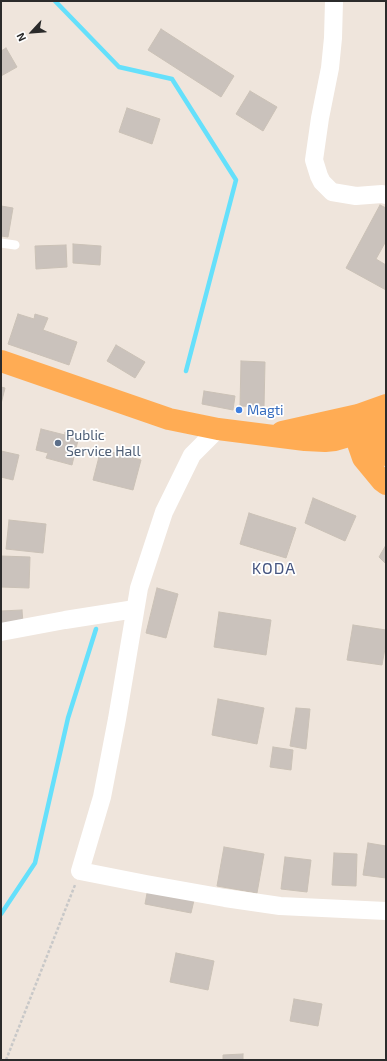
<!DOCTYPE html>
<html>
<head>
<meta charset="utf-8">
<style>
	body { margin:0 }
	#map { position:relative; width:387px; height:1061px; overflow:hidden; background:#efe5dc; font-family:"Exo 2",sans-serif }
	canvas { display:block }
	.frame { position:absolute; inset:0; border:2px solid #2b2b2b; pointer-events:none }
	.north { position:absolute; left:12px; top:12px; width:40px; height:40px; -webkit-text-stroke:3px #fff; paint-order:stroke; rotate:244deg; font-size:11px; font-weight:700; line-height:16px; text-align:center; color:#2b2b2b }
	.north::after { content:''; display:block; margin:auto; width:14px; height:18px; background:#2b2b2b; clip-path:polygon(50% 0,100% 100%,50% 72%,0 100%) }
</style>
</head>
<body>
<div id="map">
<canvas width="387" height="1061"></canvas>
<div class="frame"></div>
<div class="north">N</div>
</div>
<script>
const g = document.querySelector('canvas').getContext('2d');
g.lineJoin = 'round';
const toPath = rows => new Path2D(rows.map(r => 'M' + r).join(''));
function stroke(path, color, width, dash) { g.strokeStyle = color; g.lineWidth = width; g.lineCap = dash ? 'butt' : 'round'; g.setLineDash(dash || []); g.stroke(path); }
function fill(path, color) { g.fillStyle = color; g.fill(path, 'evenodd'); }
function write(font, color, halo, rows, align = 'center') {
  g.font = font + ' "Exo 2",sans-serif'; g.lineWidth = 3.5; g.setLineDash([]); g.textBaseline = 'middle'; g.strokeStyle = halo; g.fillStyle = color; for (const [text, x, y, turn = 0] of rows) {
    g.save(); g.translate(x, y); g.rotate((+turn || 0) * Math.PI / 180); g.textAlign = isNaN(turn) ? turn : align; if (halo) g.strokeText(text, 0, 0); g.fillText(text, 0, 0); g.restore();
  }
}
stroke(toPath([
	[55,1,119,67,172,79,236,180,186,371],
	[1,914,35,863,68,718,96,629]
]), '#65e0fb', 4.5);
const building = toPath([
	[161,29,234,76,221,97,148,50,161,29],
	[6,48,17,67,1,76,1,51,6,48],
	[250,91,277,107,263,131,236,114,250,91],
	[127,108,160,119,152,144,119,132,127,108],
	[380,205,386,208,386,241,376,259,386,265,386,290,346,268,380,205],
	[1,206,13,208,8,237,1,236,1,206],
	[73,244,101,246,100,265,73,263,73,244],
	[66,245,67,267,36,269,35,246,66,245],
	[18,314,34,319,35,314,48,318,43,330,77,342,69,365,8,344,18,314],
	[116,345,145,362,135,378,107,361,116,345],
	[241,361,265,362,264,407,240,406,241,361],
	[1,387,5,388,1,404,1,387],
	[204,391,235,396,233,410,202,404,204,391],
	[41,429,65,435,65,432,79,436,72,465,46,458,48,453,36,450,41,429],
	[101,449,141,460,133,490,93,480,101,449],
	[1,451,19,455,13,480,1,477,1,451],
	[313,498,356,516,345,541,305,523,313,498],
	[249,513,296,528,286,558,240,544,249,513],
	[9,520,46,524,43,553,6,549,9,520],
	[386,545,386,564,379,557,386,545],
	[1,556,30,557,29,588,1,587,1,556],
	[157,588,178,594,166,638,146,633,157,588],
	[22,610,23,623,1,624,1,611,22,610],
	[219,612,271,620,266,655,214,647,219,612],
	[353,625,386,630,386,643,382,665,347,660,353,625],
	[218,699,264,708,257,744,212,735,218,699],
	[296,708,310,709,306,749,290,746,296,708],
	[273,747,293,750,291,770,270,767,273,747],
	[368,843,386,846,386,878,363,875,368,843],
	[224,847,264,854,257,893,217,886,224,847],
	[334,853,357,854,356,886,332,885,334,853],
	[285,857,311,860,307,892,281,889,285,857],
	[148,888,195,896,191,913,145,904,148,888],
	[176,953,214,961,208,990,170,982,176,953],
	[294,999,322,1004,318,1026,290,1021,294,999],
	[243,1054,243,1060,223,1060,223,1055,243,1054]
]);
fill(building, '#cac2bc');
stroke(building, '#cac1b6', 1);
stroke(toPath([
	[6,1060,75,885]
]), '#c8c8c8', 2.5, [3, 2]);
stroke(toPath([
	[1,243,15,245]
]), '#fff', 9);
stroke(toPath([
	[334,1,333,38,330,68,320,118,314,160,319,176,322,182,332,192,356,196,382,194,386,195],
	[218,429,192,455,164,512,139,588,117,719,102,797,80,871,146,884,225,898,280,906,386,911],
	[1,632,65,620,135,609]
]), '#fff', 18);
stroke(toPath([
	[1,361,169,419,218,429,305,440,325,441,335,440,386,425],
	[357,420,355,435,363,458,382,481,386,484],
	[363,420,371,430,375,439,386,455],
	[282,432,358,415,386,405]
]), '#ffac54', 22);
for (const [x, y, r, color] of [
	[239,410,4,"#3f7fe0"],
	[58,443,4,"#5c6f8a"]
]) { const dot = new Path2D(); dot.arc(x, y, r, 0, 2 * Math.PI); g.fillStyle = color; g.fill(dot); stroke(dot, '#fff', 1.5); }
write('14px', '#366cbe', '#fff', [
	["Magti",247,410]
], 'left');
write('14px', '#4e5e75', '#fff', [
	["Public",66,435],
	["Service Hall",66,451]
], 'left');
g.letterSpacing = '1px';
write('16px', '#475681', '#fff', [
	["KODA",274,569]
]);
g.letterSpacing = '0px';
</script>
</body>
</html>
